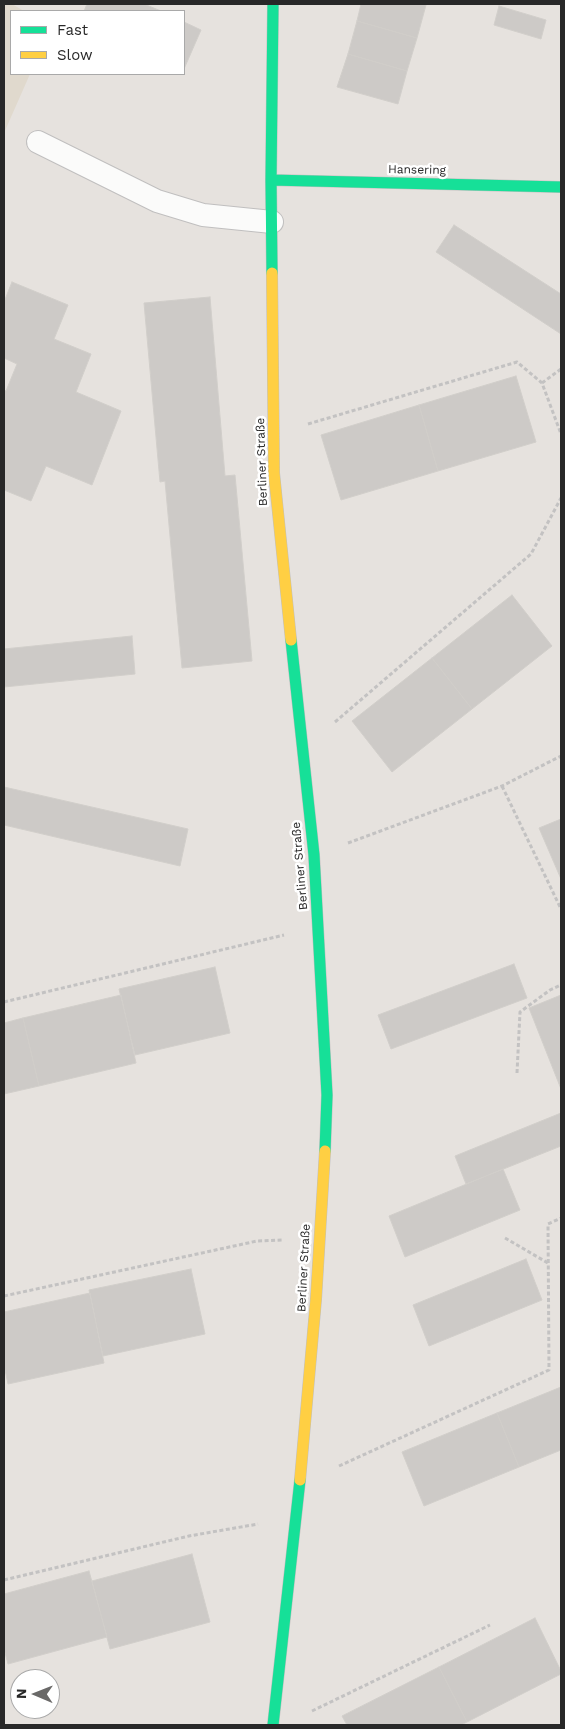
<!DOCTYPE html>
<html>
<head>
<meta charset="utf-8">
<style>
	body { margin:0 }
	#map { position:relative; width:565px; height:1729px; overflow:hidden; background:#e6e2de; font-family:"Work Sans",sans-serif }
	canvas { display:block }
	.frame { position:absolute; inset:0; border:5px solid #282828; pointer-events:none }
	.legend { position:absolute; left:10px; top:10px; width:175px; height:65px; box-sizing:border-box; background:#fff; border:1px solid #a9a9a9; margin:0; padding:6px 9px; list-style:none; font-size:15px; color:#282828 }
	.legend li { display:flex; align-items:center; gap:10px; height:25px }
	.legend b { width:25px; border:1px solid #a9a9a9 }
	.north { position:absolute; left:10px; top:1669px; width:50px; height:50px; box-sizing:border-box; background:#fff; border:1px solid #a9a9a9; border-radius:50%; rotate:271deg; font-size:14px; font-weight:700; line-height:20px; text-align:center; color:#282828 }
	.north::after { content:''; display:block; margin:auto; width:18px; height:22px; background:#6a6968; clip-path:polygon(50% 0,100% 100%,50% 72%,0 100%) }
</style>
</head>
<body>
<div id="map">
<canvas width="565" height="1729"></canvas>
<div class="frame"></div>
<ul class="legend">
<li><b style="height:6px;background:#16e098"></b>Fast</li>
<li><b style="height:6px;background:#ffcf43"></b>Slow</li>
</ul>
<div class="north">N</div>
</div>
<script>
const g = document.querySelector('canvas').getContext('2d');
g.lineJoin = 'round';
function fill(path, color) { g.fillStyle = color; g.fill(path, 'evenodd'); }
const toPath = rows => new Path2D(rows.map(r => 'M' + r).join(''));
function stroke(path, color, width, dash) { g.strokeStyle = color; g.lineWidth = width; g.lineCap = dash ? 'butt' : 'round'; g.setLineDash(dash || []); g.stroke(path); }
function write(font, color, halo, rows, align = 'center') {
  g.font = font + ' "Work Sans",sans-serif'; g.lineWidth = 5; g.setLineDash([]); g.textBaseline = 'middle'; g.strokeStyle = halo; g.fillStyle = color; for (const [text, x, y, turn = 0] of rows) {
    g.save(); g.translate(x, y); g.rotate((+turn || 0) * Math.PI / 180); g.textAlign = isNaN(turn) ? turn : align; if (halo) g.strokeText(text, 0, 0); g.fillText(text, 0, 0); g.restore();
  }
}
fill(toPath([
	[4,4,12,4,24,11,11,11,11,74,30,74,4,133]
]), '#e0d9cd');
const building = toPath([
	[87,4,144,4,161,11,84,11,87,4],
	[361,4,426,5,417,38,357,21,361,4],
	[499,6,546,20,541,39,494,25,499,6],
	[357,21,417,38,407,71,348,54,357,21],
	[184,22,201,30,184,69,184,22],
	[348,54,407,71,398,104,337,87,348,54],
	[454,225,561,294,561,334,436,252,454,225],
	[12,282,68,305,54,339,91,354,76,392,121,411,92,485,46,466,31,501,4,490,4,390,6,391,17,364,4,358,4,302,12,282],
	[210,297,225,476,235,475,252,661,182,668,165,481,160,482,144,303,210,297],
	[516,376,536,442,438,471,419,405,516,376],
	[419,405,438,471,341,500,321,435,419,405],
	[512,595,552,646,472,709,432,658,512,595],
	[132,636,135,674,4,687,4,649,132,636],
	[432,658,472,709,392,772,352,721,432,658],
	[4,787,188,829,180,866,4,825,4,787],
	[561,819,561,879,539,828,561,819],
	[514,964,527,998,391,1049,378,1015,514,964],
	[215,967,230,1033,135,1055,119,989,215,967],
	[121,995,136,1063,39,1086,23,1018,121,995],
	[561,995,561,1089,529,1008,561,995],
	[23,1018,39,1086,4,1094,4,1023,23,1018],
	[561,1113,561,1146,466,1184,455,1156,561,1113],
	[503,1169,520,1210,405,1257,389,1216,503,1169],
	[526,1259,542,1300,429,1346,413,1305,526,1259],
	[191,1269,205,1334,103,1356,89,1290,191,1269],
	[90,1293,104,1363,8,1384,4,1365,4,1312,90,1293],
	[561,1387,561,1450,519,1467,497,1413,561,1387],
	[497,1413,519,1467,424,1506,402,1452,497,1413],
	[192,1554,210,1622,110,1649,92,1581,192,1554],
	[89,1571,107,1637,8,1664,4,1649,4,1594,89,1571],
	[535,1618,561,1671,561,1674,467,1722,439,1667,535,1618],
	[439,1667,467,1722,461,1725,347,1725,342,1716,439,1667]
]);
fill(building, '#cdcac7');
stroke(building, '#d1ceca', 1);
const lane = toPath([
	[38,142,157,201,203,215,272,222]
]);
const fast = toPath([
	[271,180,561,187],
	[272,273,271,180,273,4],
	[291,640,314,855,327,1095,325,1151],
	[273,1725,300,1480]
]);
const slow = toPath([
	[272,273,274,473,291,640],
	[300,1480,316,1299,325,1151]
]);
stroke(lane, '#c0bfbf', 24);
stroke(fast, '#c0bfbf', 12);
stroke(slow, '#c0bfbf', 12);
stroke(toPath([
	[542,383,561,369],
	[308,424,517,362,542,383,561,434],
	[335,722,531,554,561,498],
	[502,786,561,909],
	[348,843,502,786,561,756],
	[4,1002,284,935],
	[517,1073,520,1012,550,990,561,985],
	[505,1238,548,1263],
	[4,1296,257,1241,284,1240],
	[339,1466,549,1370,548,1224,561,1218],
	[4,1580,189,1536,258,1524],
	[312,1711,490,1625]
]), '#c3c2c2', 3, [4, 2.5]);
stroke(lane, '#fbfbfa', 22);
stroke(fast, '#16e098', 11);
stroke(slow, '#ffcf43', 11);
write('12px', '#282828', '#fff', [
	["Hansering",417,170,1],
	["Berliner Straße",262,462,-92],
	["Berliner Straße",300,866,-95],
	["Berliner Straße",304,1268,-87]
]);
</script>
</body>
</html>
